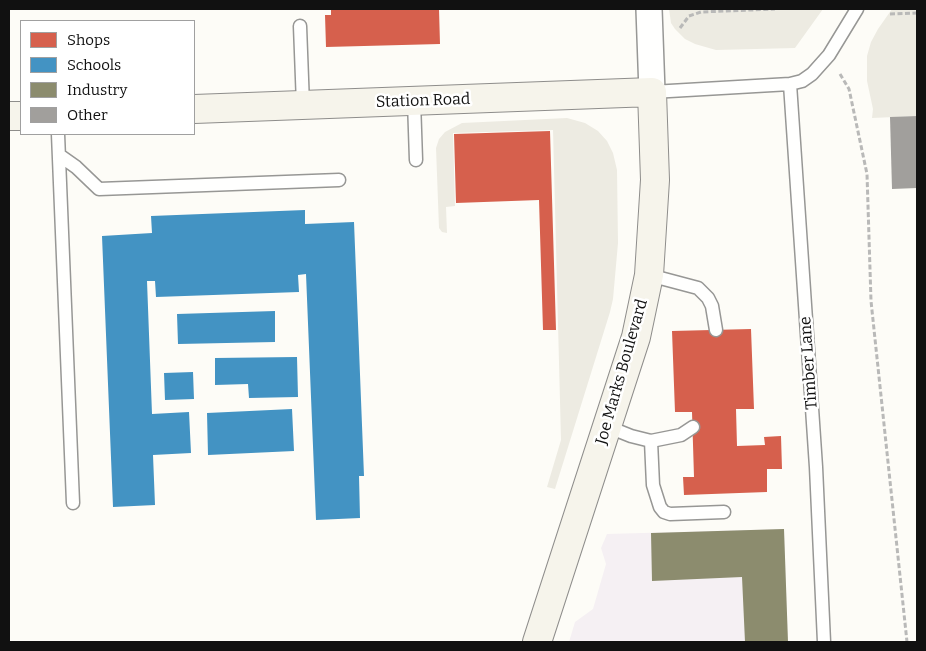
<!DOCTYPE html>
<html>
<head>
<meta charset="utf-8">
<style>
	body { margin:0 }
	#map { position:relative; width:926px; height:651px; overflow:hidden; background:#fdfcf7; font-family:Bitter,serif }
	canvas { display:block }
	.frame { position:absolute; inset:0; border:10px solid #111; pointer-events:none }
	.legend { position:absolute; left:20px; top:20px; width:175px; height:115px; box-sizing:border-box; background:#fff; border:1px solid #a0a0a0; margin:0; padding:6px 9px; list-style:none; font-size:15px; color:#111 }
	.legend li { display:flex; align-items:center; gap:10px; height:25px }
	.legend b { width:25px; border:1px solid #a0a0a0 }
</style>
</head>
<body>
<div id="map">
<canvas width="926" height="651"></canvas>
<div class="frame"></div>
<ul class="legend">
<li><b style="height:14px;background:#d6604d"></b>Shops</li>
<li><b style="height:14px;background:#4393c3"></b>Schools</li>
<li><b style="height:14px;background:#8c8c6e"></b>Industry</li>
<li><b style="height:14px;background:#a19f9c"></b>Other</li>
</ul>
</div>
<script>
const g = document.querySelector('canvas').getContext('2d');
g.lineJoin = 'round';
function fill(path, color) { g.fillStyle = color; g.fill(path, 'evenodd'); }
const toPath = rows => new Path2D(rows.map(r => 'M' + r).join(''));
function stroke(path, color, width, dash) { g.strokeStyle = color; g.lineWidth = width; g.lineCap = dash ? 'butt' : 'round'; g.setLineDash(dash || []); g.stroke(path); }
function write(font, color, halo, rows, align = 'center') {
  g.font = font + ' Bitter,serif'; g.lineWidth = 5; g.setLineDash([]); g.textBaseline = 'middle'; g.strokeStyle = halo; g.fillStyle = color; for (const [text, x, y, turn = 0] of rows) {
    g.save(); g.translate(x, y); g.rotate((+turn || 0) * Math.PI / 180); g.textAlign = isNaN(turn) ? turn : align; if (halo) g.strokeText(text, 0, 0); g.fillText(text, 0, 0); g.restore();
  }
}
fill(toPath([
	[784,529,788,642,569,642,575,622,593,609,606,564,601,548,607,534]
]), '#f5f0f3');
fill(toPath([
	[669,9,716,9,722,10,823,9,795,48,716,50,695,44,685,39,675,29,671,23],
	[892,9,917,9,917,116,872,118,873,109,867,81,867,56,871,42,878,29],
	[567,118,585,123,598,131,607,141,613,153,617,170,618,243,613,299,610,312,555,489,547,487,561,440,553,130,453,133,455,206,446,207,447,233,442,232,439,228,436,148,439,139,445,132,462,123]
]), '#edebe2');
fill(toPath([
	[331,9,439,9,440,44,326,47,325,15,331,15],
	[550,131,556,330,543,330,539,200,456,203,454,134],
	[751,329,754,409,736,409,737,446,765,445,764,437,781,436,782,469,767,469,767,492,684,495,683,477,694,477,692,412,675,412,672,331]
]), '#d6604d');
fill(toPath([
	[305,210,305,224,354,222,364,476,359,476,360,518,316,520,306,274,298,275,299,292,156,297,155,281,147,281,152,414,189,412,191,453,153,455,155,505,113,507,102,236,152,233,151,216],
	[275,311,275,342,178,344,177,314],
	[297,357,298,397,249,398,248,384,215,385,215,358],
	[193,372,194,399,165,400,164,373],
	[292,409,294,451,208,455,207,413]
]), '#4393c3');
fill(toPath([
	[784,529,788,642,745,642,742,577,652,581,651,533]
]), '#8c8c6e');
fill(toPath([
	[917,116,917,188,892,189,890,117]
]), '#a19f9c');
const service = toPath([
	[300,26,303,105],
	[790,84,816,467,824,642],
	[652,92,790,84,802,81,812,74,829,55,857,9],
	[414,101,416,160],
	[58,134,73,503],
	[59,155,76,167,99,189,339,180],
	[649,275,698,288,708,298,712,306,716,330],
	[606,426,631,436,651,441,681,435,693,427],
	[651,441,653,485,660,507,664,512,670,514,724,512]
]);
const minor = toPath([
	[649,9,652,92]
]);
const secondary = toPath([
	[194,109,652,92,655,180,649,275,636,337,537,642],
	[9,116,21,116]
]);
stroke(service, '#979795', 15);
stroke(minor, '#979795', 28);
stroke(secondary, '#8e8d8b', 30);
stroke(toPath([
	[890,14,917,13],
	[680,28,689,16,701,12,775,9],
	[840,74,849,89,867,174,871,301,907,642]
]), '#b9b9b8', 3, [5, 2.5]);
stroke(service, '#fffffe', 12);
stroke(minor, '#fffffe', 25);
stroke(secondary, '#f6f4eb', 28);
write('16px', '#111', '#fff', [
	["Station Road",423,101,-2],
	["Timber Lane",809,363,-94],
	["Joe Marks Boulevard",622,372,-74]
]);
</script>
</body>
</html>
